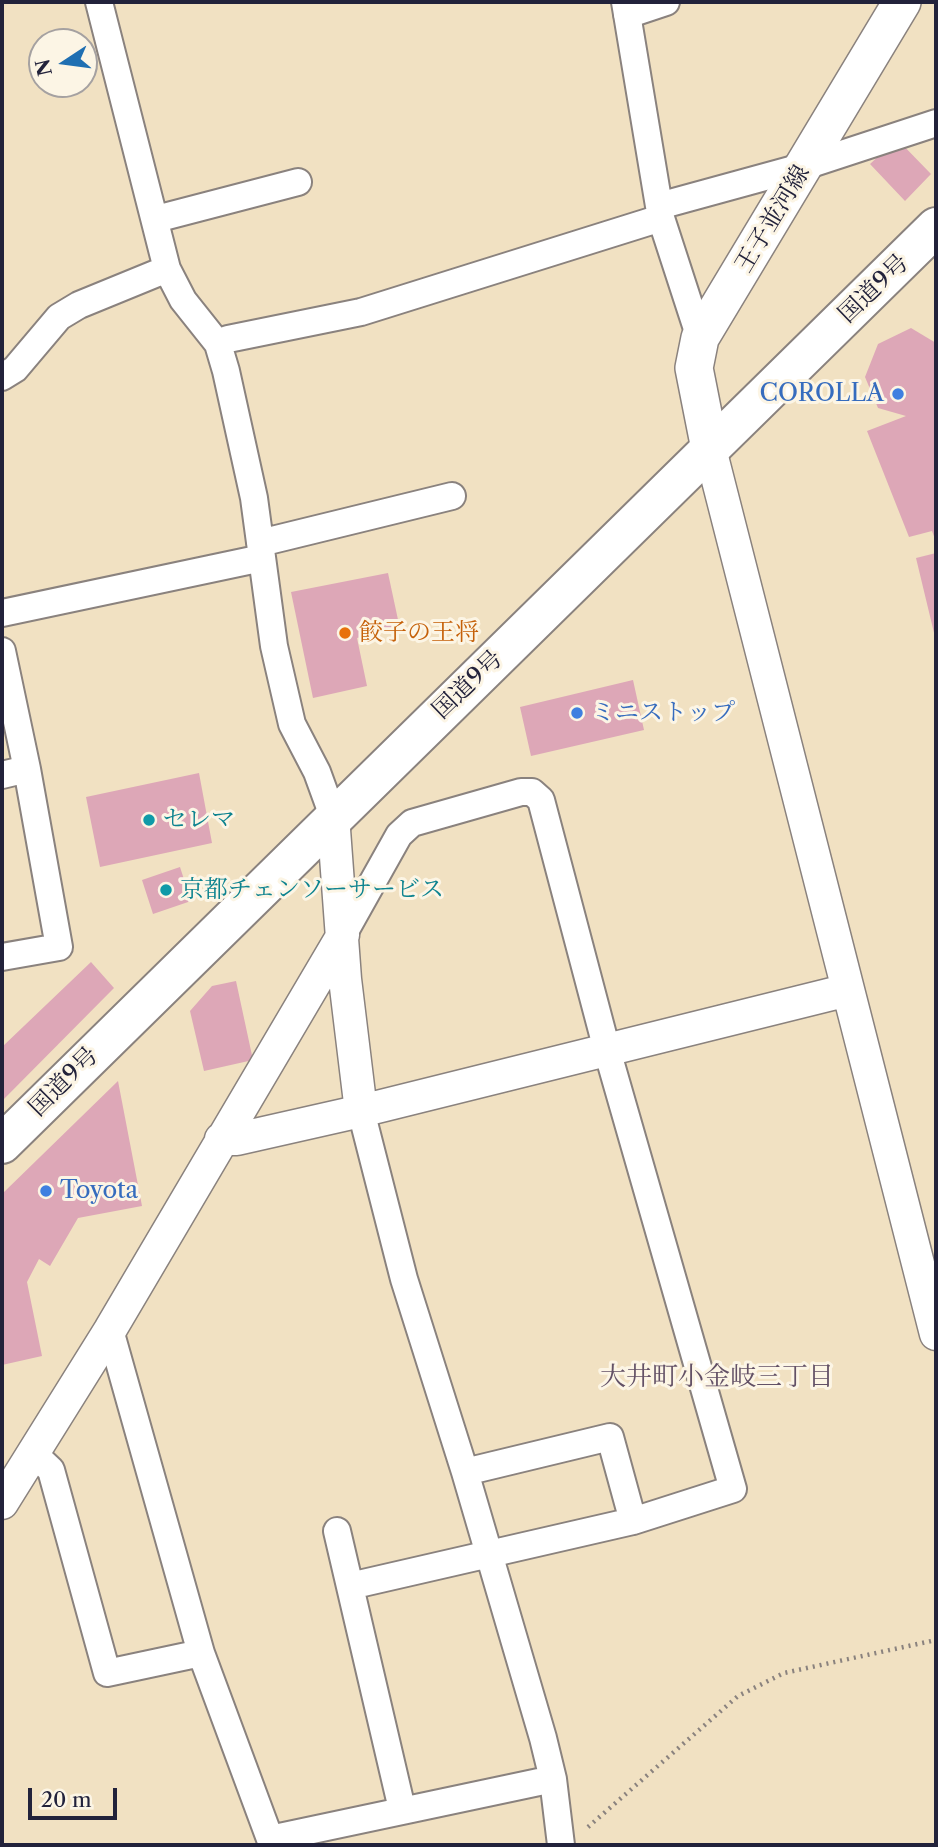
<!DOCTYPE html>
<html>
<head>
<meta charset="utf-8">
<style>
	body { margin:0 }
	#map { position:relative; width:938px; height:1847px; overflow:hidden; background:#f1e1c2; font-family:"Libre Caslon Text",serif }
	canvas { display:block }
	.frame { position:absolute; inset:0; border:4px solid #22223b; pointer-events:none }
	.north { position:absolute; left:28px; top:28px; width:70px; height:70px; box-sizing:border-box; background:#fcf5e5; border:2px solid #a5a1a1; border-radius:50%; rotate:257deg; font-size:19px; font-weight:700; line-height:28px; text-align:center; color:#22223b }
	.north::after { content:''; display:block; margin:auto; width:24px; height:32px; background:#1f6fb2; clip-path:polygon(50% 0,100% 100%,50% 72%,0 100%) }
	.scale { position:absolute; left:28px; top:1788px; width:89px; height:32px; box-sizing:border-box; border:4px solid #22223b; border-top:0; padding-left:9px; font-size:21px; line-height:24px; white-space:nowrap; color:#22223b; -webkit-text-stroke:5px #fcf5e5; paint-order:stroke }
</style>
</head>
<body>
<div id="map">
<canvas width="938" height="1847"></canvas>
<div class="frame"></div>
<div class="north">N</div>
<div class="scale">20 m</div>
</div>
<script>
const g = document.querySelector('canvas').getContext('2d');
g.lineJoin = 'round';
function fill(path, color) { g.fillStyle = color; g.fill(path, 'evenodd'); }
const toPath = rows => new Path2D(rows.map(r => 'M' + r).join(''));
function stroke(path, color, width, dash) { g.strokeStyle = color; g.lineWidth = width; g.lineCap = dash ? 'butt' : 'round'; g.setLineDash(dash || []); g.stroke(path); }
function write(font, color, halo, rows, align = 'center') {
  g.font = font + ' "Libre Caslon Text","Noto Serif JP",serif'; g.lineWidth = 6; g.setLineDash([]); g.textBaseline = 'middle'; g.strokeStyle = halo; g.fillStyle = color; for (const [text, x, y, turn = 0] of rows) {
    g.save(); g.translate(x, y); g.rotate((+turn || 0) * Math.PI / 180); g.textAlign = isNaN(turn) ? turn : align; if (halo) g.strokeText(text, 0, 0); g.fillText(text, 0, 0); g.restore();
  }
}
fill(toPath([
	[897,139,931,174,905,201,870,164],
	[911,328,936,343,936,542,932,531,909,537,867,431,906,416,878,408,865,377,878,344],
	[936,553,936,637,935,637,916,558],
	[388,573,400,629,357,638,367,686,313,698,291,592],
	[633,680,644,730,531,756,520,707],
	[199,773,212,843,100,867,86,797],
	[180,867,191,901,153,914,142,880],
	[91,962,114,988,2,1101,2,1047],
	[236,981,253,1060,204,1071,190,1011,212,986],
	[118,1081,142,1206,78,1218,50,1266,39,1259,27,1282,42,1356,2,1365,2,1194]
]), '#dda7b7');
const minor = toPath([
	[99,2,167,269,183,300,218,344,226,371,254,498,274,646,292,724,317,772,333,816],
	[625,2,661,218,700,338],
	[627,15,666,2],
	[659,206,805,166,936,123],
	[156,219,298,182],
	[218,344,228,339,361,312,661,218],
	[2,377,15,369,59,317,79,305,167,269],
	[260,543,452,496],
	[2,613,262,558],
	[2,651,27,769,59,947,2,957],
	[2,775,27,769],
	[343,935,399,835,412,823,521,792,532,792,541,800,607,1050,733,1489,633,1521,350,1586],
	[361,1111,404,1279,465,1472,543,1738,553,1779,561,1845],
	[110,1330,201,1653,270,1839,553,1779],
	[33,1453,51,1470,107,1673,201,1653],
	[465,1472,610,1437,633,1521],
	[337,1531,402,1809]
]);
const tertiary = toPath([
	[710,449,936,1334],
	[333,816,345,979,361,1111],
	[221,1139,237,1139,361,1111,848,990],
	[2,1503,110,1330,343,935]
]);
const secondary = toPath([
	[710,449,694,368,700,338,902,2]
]);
const trunk = toPath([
	[2,1144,936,227]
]);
stroke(minor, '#8a827e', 30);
stroke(tertiary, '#8a827e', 35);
stroke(secondary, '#8a827e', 40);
stroke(trunk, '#8a827e', 42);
stroke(toPath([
	[588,1827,738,1696,784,1673,936,1640]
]), '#8a827e', 4.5, [2, 5]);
stroke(minor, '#fff', 26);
stroke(tertiary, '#fff', 32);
stroke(secondary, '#fff', 37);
stroke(trunk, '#fff', 38);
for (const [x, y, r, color] of [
	[898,394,7,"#3f7fe0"],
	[345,633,7,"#e8710a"],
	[577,713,7,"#3f7fe0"],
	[149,820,7,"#0f9aa8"],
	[166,890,7,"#0f9aa8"],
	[46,1191,7,"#3f7fe0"]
]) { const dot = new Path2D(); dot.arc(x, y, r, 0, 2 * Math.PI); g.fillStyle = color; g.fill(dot); stroke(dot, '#fcf5e5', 2.5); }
write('24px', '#22223b', '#fcf5e5', [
	["王子並河線",773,219,-59],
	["国道9号",874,289,-44],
	["国道9号",468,685,-44],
	["国道9号",64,1082,-45]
]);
write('24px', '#366cbe', '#fcf5e5', [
	["COROLLA",884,394,"right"],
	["ミニストップ",591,713],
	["Toyota",60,1191]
], 'left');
write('24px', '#c56008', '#fcf5e5', [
	["餃子の王将",359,633]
], 'left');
write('24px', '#0d838f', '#fcf5e5', [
	["セレマ",163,820],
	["京都チェンソーサービス",180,890]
], 'left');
write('26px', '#635166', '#fcf5e5', [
	["大井町小金岐三丁目",717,1377]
]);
</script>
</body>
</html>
